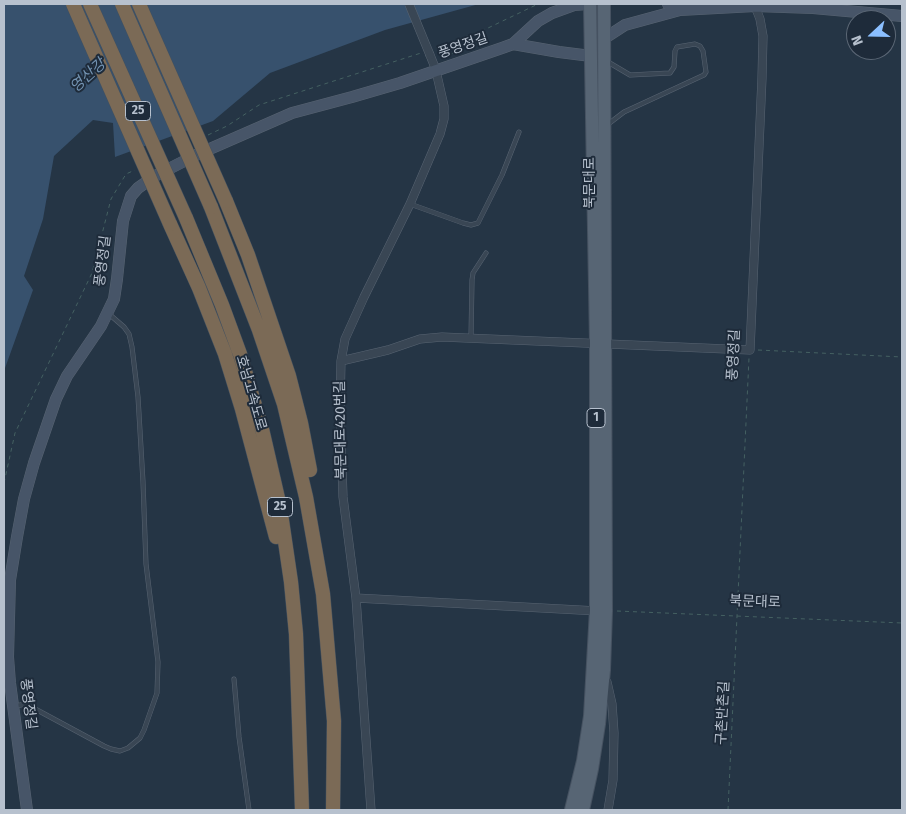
<!DOCTYPE html>
<html>
<head>
<meta charset="utf-8">
<style>
	body { margin:0 }
	#map { position:relative; width:906px; height:814px; overflow:hidden; background:#253545; font-family:"Fira Sans",sans-serif }
	canvas { display:block }
	.frame { position:absolute; inset:0; border:5px solid #b7c1ce; pointer-events:none }
	.north { position:absolute; left:846px; top:10px; width:50px; height:50px; box-sizing:border-box; background:#1e2b3a; border:1px solid #5b6775; border-radius:50%; rotate:249deg; font-size:14px; font-weight:700; line-height:20px; text-align:center; color:#b7c1ce }
	.north::after { content:''; display:block; margin:auto; width:18px; height:22px; background:#8bbfff; clip-path:polygon(50% 0,100% 100%,50% 72%,0 100%) }
</style>
</head>
<body>
<div id="map">
<canvas width="906" height="814"></canvas>
<div class="frame"></div>
<div class="north">N</div>
</div>
<script>
const g = document.querySelector('canvas').getContext('2d');
g.lineJoin = 'round';
function fill(path, color) { g.fillStyle = color; g.fill(path, 'evenodd'); }
const toPath = rows => new Path2D(rows.map(r => 'M' + r).join(''));
function stroke(path, color, width, dash) { g.strokeStyle = color; g.lineWidth = width; g.lineCap = dash ? 'butt' : 'round'; g.setLineDash(dash || []); g.stroke(path); }
function write(font, color, halo, rows, align = 'center') {
  g.font = font + ' "Fira Sans","Noto Sans KR",sans-serif'; g.lineWidth = 4; g.setLineDash([]); g.textBaseline = 'middle'; g.strokeStyle = halo; g.fillStyle = color; for (const [text, x, y, turn = 0] of rows) {
    g.save(); g.translate(x, y); g.rotate((+turn || 0) * Math.PI / 180); g.textAlign = isNaN(turn) ? turn : align; if (halo) g.strokeText(text, 0, 0); g.fillText(text, 0, 0); g.restore();
  }
}
fill(toPath([
	[4,4,479,4,385,30,270,73,213,121,115,157,113,123,93,120,54,156,43,219,24,276,33,290,4,371]
]), '#37516d');
const lane = toPath([
	[607,125,624,112,704,75,706,72,703,51,700,46,695,44,677,47,675,51,674,67,670,73,630,75,608,62],
	[410,204,463,223,471,225,478,223,502,175,519,132],
	[471,337,472,280,473,273,486,253],
	[234,679,239,737,249,810],
	[15,706,26,704,104,746,111,749,120,751,128,748,140,738,144,730,157,693,158,662,146,564,143,482,138,397,132,347,129,334,124,327,109,314]
]);
const street = toPath([
	[430,55,434,65],
	[341,361,388,350,420,339,442,337,750,350,762,78,763,36,760,19,755,6],
	[356,598,598,611],
	[607,682,612,704,614,733,613,780,608,810],
	[371,810,356,598,343,497,340,409,341,361,345,339,364,297,410,204,440,134,444,119,444,106,436,71]
]);
const secondary = toPath([
	[668,4,680,10,755,6,813,8,902,16],
	[605,38,625,25,680,10],
	[513,44,559,52,591,56],
	[27,810,10,683,8,657,10,580,17,537,24,499,34,463,56,399,67,376,101,326,114,299,117,279,123,221,131,196,138,188,155,176,196,155,292,113,352,97,400,83,502,48,513,44,538,21,552,13,574,5,588,4]
]);
const primary = toPath([
	[571,810,583,761,590,716,596,610,596,343,590,4],
	[583,810,592,769,599,724,604,670,606,611,604,4]
]);
const highway = toPath([
	[226,201,248,255,289,376,301,423,310,470],
	[211,207,259,330,284,404,306,497,323,594,334,721,333,810],
	[186,218,222,305,240,354,262,429,280,507,291,582,296,634,302,810],
	[170,224,199,288,225,354,242,409,276,537]
]);
stroke(lane, '#586472', 5);
stroke(street, '#586472', 9);
stroke(secondary, '#586472', 12);
stroke(primary, '#465261', 14);
stroke(highway, '#44515f', 15);
stroke(toPath([
	[436,48,488,28,538,4],
	[450,55,485,30],
	[208,135,227,126,259,105,421,53],
	[758,350,902,357],
	[4,483,15,433,92,273,111,199,126,174,135,170],
	[617,611,902,623],
	[728,810,749,358]
]), '#456162', 1, [4, 4]);
stroke(lane, '#394654', 4);
stroke(street, '#394654', 8);
stroke(secondary, '#475568', 11);
stroke(primary, '#576574', 12);
stroke(highway, '#7b6a56', 14);
const streetBridge = toPath([
	[409,4,430,55]
]);
const highwayBridge = toPath([
	[73,4,170,224],
	[90,4,186,218],
	[122,4,211,207],
	[139,4,226,201]
]);
stroke(streetBridge, '#586472', 9, []);
stroke(highwayBridge, '#44515f', 15, []);
stroke(streetBridge, '#394654', 8);
stroke(highwayBridge, '#7b6a56', 14);
for (const [x, y, w] of [
	[138,111,25],
	[596,418,18],
	[280,507,25]
]) { const box = new Path2D(); box.roundRect(x - w / 2, y - 9.5, w, 19, 4); g.fillStyle = '#1e2b3a'; g.fill(box); stroke(box, '#b7c1ce', 1); }
write('bold 12px', '#b7c1ce', null, [
	["25",138,111],
	["1",596,418],
	["25",280,507]
]);
write('14px', '#b7c1ce', '#1e2b3a', [
	["풍영정길",463,46,-19],
	["북문대로",590,183,-90],
	["풍영정길",103,261,-83],
	["풍영정길",734,355,-87],
	["호남고속도로",251,393,74],
	["북문대로420번길",341,430,-91],
	["북문대로",755,602,2],
	["풍영정길",28,704,83],
	["구촌반촌길",723,713,-87]
]);
write('italic 15px', '#7494b3', '#1e2b3a', [
	["영산강",88,76,-42]
]);
</script>
</body>
</html>
